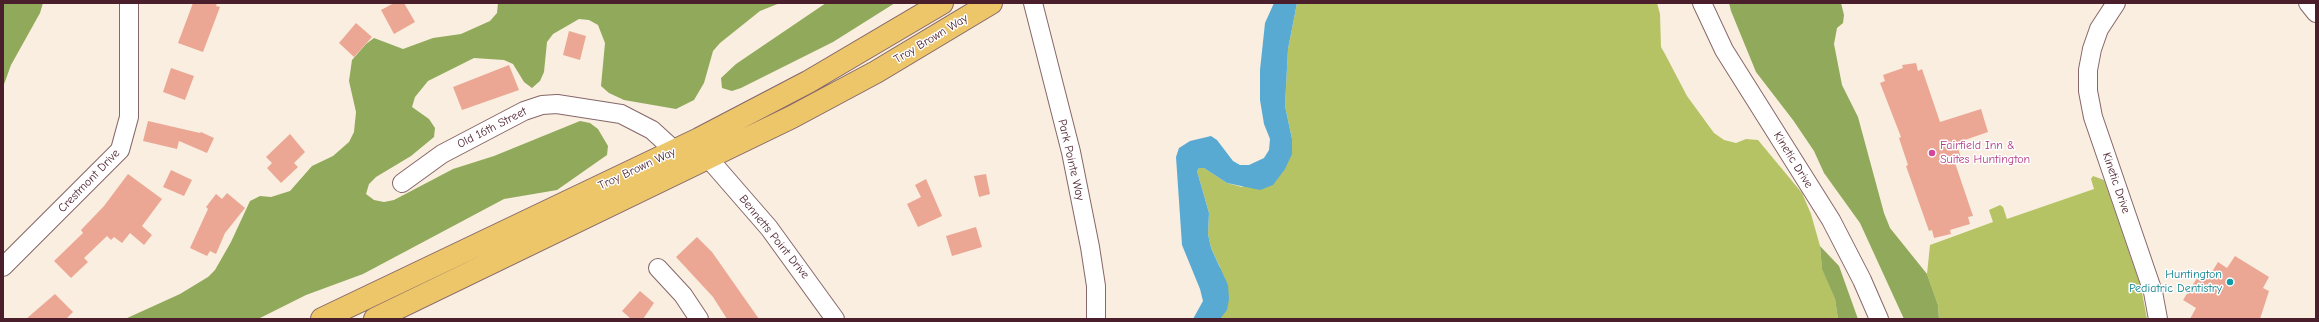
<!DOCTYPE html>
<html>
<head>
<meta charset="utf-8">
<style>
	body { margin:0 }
	#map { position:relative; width:2319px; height:322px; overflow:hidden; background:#f9eedf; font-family:"Comic Neue",sans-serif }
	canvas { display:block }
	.frame { position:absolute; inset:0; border:4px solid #4a1f2b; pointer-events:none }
</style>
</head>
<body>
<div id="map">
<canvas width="2319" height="322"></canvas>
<div class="frame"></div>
</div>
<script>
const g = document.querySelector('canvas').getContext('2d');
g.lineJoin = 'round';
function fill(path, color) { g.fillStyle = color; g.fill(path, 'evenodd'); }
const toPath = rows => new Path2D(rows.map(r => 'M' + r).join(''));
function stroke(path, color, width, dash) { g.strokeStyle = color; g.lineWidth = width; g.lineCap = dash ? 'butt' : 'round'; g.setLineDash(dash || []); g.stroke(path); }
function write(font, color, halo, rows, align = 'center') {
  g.font = font + ' "Comic Neue",sans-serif'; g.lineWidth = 3; g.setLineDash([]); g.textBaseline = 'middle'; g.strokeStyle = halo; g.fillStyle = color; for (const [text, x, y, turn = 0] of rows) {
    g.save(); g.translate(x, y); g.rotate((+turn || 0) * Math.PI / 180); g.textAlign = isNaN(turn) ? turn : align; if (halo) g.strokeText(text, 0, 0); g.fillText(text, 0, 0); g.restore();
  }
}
fill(toPath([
	[1297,3,1657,3,1660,14,1661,47,1665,54,1687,96,1714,133,1724,140,1736,143,1746,139,1758,140,1802,193,1811,214,1820,246,1822,268,1835,299,1838,319,1220,319,1220,267,1211,248,1208,234,1209,213,1197,171,1199,168,1204,168,1227,183,1242,187,1292,139,1285,106,1288,49],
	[2093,176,2104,180,2108,191,2141,287,2147,319,1939,319,1938,305,1927,274,1930,245,1993,222,1989,210,2000,205,2003,207,2007,219,2094,189,2091,179]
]), '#b5c365');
fill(toPath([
	[3,3,43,3,40,13,11,65,3,87],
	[498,3,780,3,760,11,720,43,713,51,704,83,694,100,676,109,624,100,609,93,601,86,605,43,598,25,589,20,579,19,553,34,547,42,544,72,540,81,532,88,524,82,513,64,504,60,474,58,428,81,415,97,412,107,429,119,435,128,434,137,411,156,376,177,369,184,366,194,374,200,384,202,394,200,453,169,494,156,580,121,590,123,598,129,608,146,607,155,557,190,504,199,363,274,306,295,258,319,125,319,180,294,208,277,215,270,231,242,250,201,260,196,271,197,290,191,312,166,333,156,349,142,354,132,356,112,349,81,352,60,366,44,374,38,403,49,433,38,461,34,490,21,497,13],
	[826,3,895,3,833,42,741,88,732,91,722,88,721,78,736,64],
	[1729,3,1841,3,1844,15,1843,23,1837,28,1834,44,1842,85,1858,117,1884,213,1890,228,1927,274,1938,305,1939,319,1904,319,1860,223,1824,173,1814,151,1793,120,1756,72,1731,11],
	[1820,246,1839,266,1858,319,1838,319,1835,299,1822,269]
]), '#90a95a');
fill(toPath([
	[1274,3,1297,3,1288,49,1285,106,1292,139,1292,154,1285,169,1273,185,1260,190,1227,183,1204,168,1199,168,1197,171,1209,213,1208,234,1211,248,1228,285,1229,299,1227,310,1220,319,1193,319,1203,301,1200,289,1182,245,1176,157,1179,148,1190,141,1211,136,1217,140,1233,161,1240,165,1249,165,1264,158,1269,150,1270,139,1264,124,1260,100,1260,70,1265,23]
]), '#58aad3');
fill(toPath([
	[193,3,217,3,216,6,220,7,203,52,178,43],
	[394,3,404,3,415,22,394,34,381,10],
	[356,23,372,37,354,57,339,43],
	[569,31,586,36,580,60,563,55],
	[1916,63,1918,71,1922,69,1940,122,1981,109,1988,132,1959,142,1957,145,1961,158,1954,160,1973,216,1968,217,1970,224,1950,230,1951,234,1934,238,1932,230,1929,231,1906,166,1908,165,1899,138,1901,137,1880,83,1885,81,1883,75,1903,68,1902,65],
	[509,65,519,90,462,110,453,87],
	[171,68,194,76,185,100,163,92],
	[148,121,200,133,201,132,214,138,207,153,179,141,177,149,143,141],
	[290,134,305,152,294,163,298,167,281,183,267,168,272,163,266,157],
	[171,170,192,180,184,196,163,187],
	[128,174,162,199,142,226,152,235,144,245,130,233,122,243,114,237,111,240,107,236,84,258,88,262,71,278,54,261,83,233,81,230,104,206],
	[986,174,990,194,979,197,974,176],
	[926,179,942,216,918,227,907,204,921,197,915,185],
	[227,193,245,208,225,233,216,254,210,251,207,256,190,248,208,209,206,207,216,194,222,199],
	[976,227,982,247,952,256,946,236],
	[697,237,712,252,759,319,727,319,713,297,676,257],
	[2235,256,2269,277,2263,288,2269,291,2260,319,2190,319,2196,308,2183,300,2201,272,2209,277,2218,262,2227,268],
	[640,291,654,303,643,319,631,319,622,311],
	[55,294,73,312,66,319,26,319]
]), '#eba794');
const minor = toPath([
	[1033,3,1071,152,1090,247,1096,286,1096,319],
	[1702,3,1724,50,1831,220,1862,280,1879,319],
	[2116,3,2099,29,2092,49,2088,70,2088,91,2093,117,2153,292,2158,319],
	[2308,3,2316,13],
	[709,159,769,228,835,319],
	[402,183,442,154,524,111,542,105,557,104,621,114,652,130,675,151],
	[3,267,120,150,129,117,129,3],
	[658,268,683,295,699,319]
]);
const primary = toPath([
	[322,319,699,139,808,82,942,3],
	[375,319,792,117,876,72,991,3]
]);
stroke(minor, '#87676a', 20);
stroke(primary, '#87676a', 24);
stroke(minor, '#fff', 18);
stroke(primary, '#ecc669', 22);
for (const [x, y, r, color] of [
	[1932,153,4,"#d1479c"],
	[2230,282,4,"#0f9aa8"]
]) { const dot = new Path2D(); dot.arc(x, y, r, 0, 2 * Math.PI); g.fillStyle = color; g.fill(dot); stroke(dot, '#fff', 1.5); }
write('12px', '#4a1f2b', '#fff', [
	["Troy Brown Way",931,39,-31],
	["Old 16th Street",492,128,-27],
	["Park Pointe Way",1071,160,77],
	["Kinetic Drive",1793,160,58],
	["Troy Brown Way",637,169,-25],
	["Crestmont Drive",89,181,-46],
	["Kinetic Drive",2116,183,71],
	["Bennetts Point Drive",774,237,51]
]);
write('12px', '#b23c85', '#fff', [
	["Fairfield Inn &",1940,146],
	["Suites Huntington",1940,160]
], 'left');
write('12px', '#0d838f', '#fff', [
	["Huntington",2222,275],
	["Pediatric Dentistry",2222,289]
], 'right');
</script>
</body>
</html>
